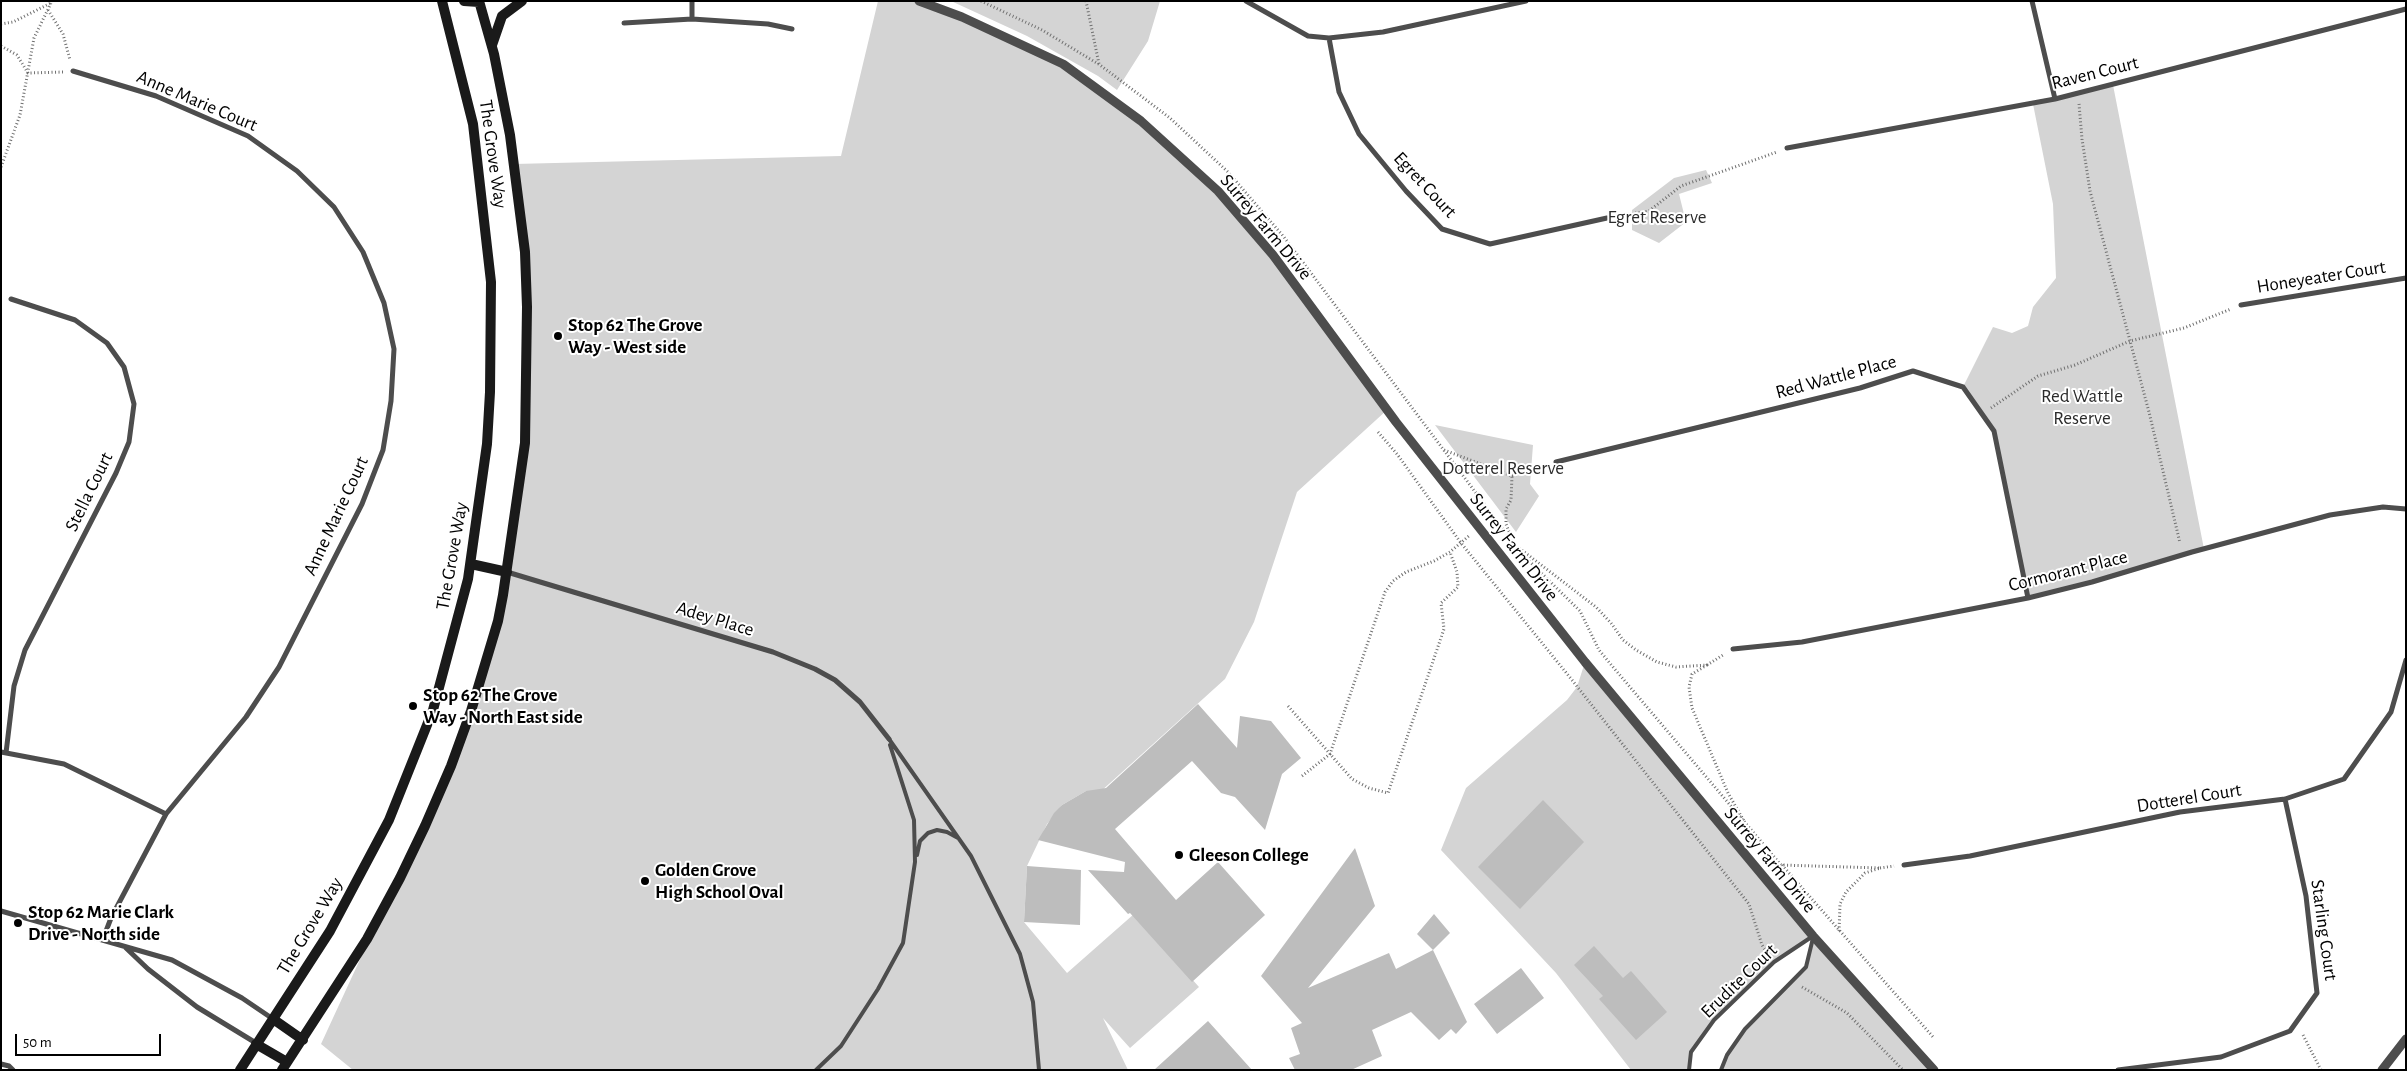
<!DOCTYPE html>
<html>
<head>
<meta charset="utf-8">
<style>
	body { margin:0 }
	#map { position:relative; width:2407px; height:1071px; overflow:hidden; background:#fff; font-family:"Alegreya Sans",sans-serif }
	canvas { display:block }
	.frame { position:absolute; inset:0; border:2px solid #000; pointer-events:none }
	.scale { position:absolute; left:15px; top:1034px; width:146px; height:22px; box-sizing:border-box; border:2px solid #000; border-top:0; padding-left:6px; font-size:15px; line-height:18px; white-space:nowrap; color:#000; -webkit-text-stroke:4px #fff; paint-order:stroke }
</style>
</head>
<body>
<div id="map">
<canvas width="2407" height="1071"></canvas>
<div class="frame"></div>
<div class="scale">50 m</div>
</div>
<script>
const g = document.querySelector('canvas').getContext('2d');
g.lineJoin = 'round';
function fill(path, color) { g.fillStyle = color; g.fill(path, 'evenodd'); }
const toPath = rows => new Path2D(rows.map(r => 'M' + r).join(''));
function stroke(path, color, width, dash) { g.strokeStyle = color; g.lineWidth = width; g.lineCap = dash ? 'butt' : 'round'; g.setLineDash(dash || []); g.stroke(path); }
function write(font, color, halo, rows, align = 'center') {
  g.font = font + ' "Alegreya Sans",sans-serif'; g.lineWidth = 4; g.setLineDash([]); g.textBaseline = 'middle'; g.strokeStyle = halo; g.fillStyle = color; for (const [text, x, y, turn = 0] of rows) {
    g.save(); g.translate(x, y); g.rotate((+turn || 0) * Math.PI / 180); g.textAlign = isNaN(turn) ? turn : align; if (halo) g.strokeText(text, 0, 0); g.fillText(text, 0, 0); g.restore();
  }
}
fill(toPath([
	[878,1,919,1,1063,64,1141,121,1218,191,1273,255,1387,410,1297,492,1254,622,1225,679,1099,793,1086,791,1062,805,1047,824,1027,866,1024,922,1067,973,1134,914,1199,987,1130,1048,1103,1018,1128,1070,353,1070,321,1044,457,749,498,621,518,492,527,307,514,164,841,156],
	[951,1,1160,1,1148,41,1117,90,1098,76,1027,36],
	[2113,85,2204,549,2028,598,1994,431,1963,387,1993,327,2012,333,2028,326,2033,307,2056,278,2053,204,2033,104],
	[1706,170,1712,183,1679,194,1686,222,1659,243,1632,230,1632,210,1674,178],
	[1435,425,1533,445,1530,484,1539,496,1516,532],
	[1585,662,1813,936,1934,1070,1721,1070,1727,1055,1745,1029,1806,967,1813,937,1774,962,1714,1020,1691,1052,1689,1070,1631,1070,1556,973,1441,850,1466,788,1567,700,1577,687]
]), '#d4d4d4');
fill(toPath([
	[1198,704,1237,748,1240,716,1271,721,1301,758,1282,774,1265,830,1235,797,1221,793,1192,761,1115,829,1176,900,1218,862,1265,915,1192,982,1130,913,1128,914,1088,870,1124,872,1125,862,1038,840,1054,813,1062,805,1086,791,1106,788],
	[1543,800,1584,842,1520,909,1478,867],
	[1355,848,1375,906,1308,988,1389,953,1396,969,1433,950,1467,1022,1456,1034,1451,1029,1439,1040,1411,1012,1372,1030,1382,1056,1351,1070,1295,1070,1289,1058,1300,1054,1291,1028,1302,1023,1261,976],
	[1027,866,1081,870,1080,925,1024,922],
	[1434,914,1450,933,1433,950,1417,934],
	[1594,946,1623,978,1631,971,1667,1012,1636,1040,1599,999,1603,996,1574,965],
	[1521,968,1544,998,1497,1034,1474,1004],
	[1208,1021,1252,1070,1154,1070]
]), '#bdbdbd');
stroke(toPath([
	[981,1,1042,30,1100,65,1170,118,1228,172,1284,237,1521,553,1580,611,1599,650,1613,667,1781,865,1880,868,1865,873,1846,892,1840,904,1839,933],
	[1086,1,1099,64],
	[48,10,63,34,70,60],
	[1,24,13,22,51,3],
	[1,46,17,55,28,73,63,72],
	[2079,104,2082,139,2090,191,2149,412,2180,543],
	[1,167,20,115,34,38,52,1],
	[1618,216,1649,211,1681,186,1777,152],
	[1991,408,2038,376,2075,365,2130,341,2184,328,2231,309],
	[1378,432,1397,454,1461,543,1568,675,1749,904,1762,945,1768,954],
	[1444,450,1512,476,1511,500,1506,509,1506,524,1511,537],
	[1512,476,1545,465],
	[1519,548,1596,607,1611,623,1623,640,1636,650,1657,662,1676,667,1707,665,1692,674,1689,687,1692,708,1728,793,1744,821],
	[1707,665,1723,655],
	[1288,706,1352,779,1369,788,1388,793,1444,629,1441,603,1458,587,1457,572,1450,552],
	[1302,776,1330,754,1385,592,1393,581,1406,572,1434,561,1450,552,1470,535],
	[1782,865,1934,1038],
	[1880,868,1894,866],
	[1802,987,1847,1013,1902,1069],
	[2303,1035,2321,1070]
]), '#6f6f6f', 3, [1, 2.5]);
stroke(toPath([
	[889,739,971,856,1020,954,1033,1002,1039,1070],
	[917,855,920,841,928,833,937,830,947,832,958,838],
	[816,1070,841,1046,878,989,903,943,915,862,914,820,890,745],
	[1689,1070,1691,1052,1714,1020,1774,962,1813,936],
	[1721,1070,1727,1055,1745,1029,1806,967,1813,938]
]), '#4d4d4d', 4);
stroke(toPath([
	[1246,1,1308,36,1329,38,1383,32,1526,1],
	[2032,1,2055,99],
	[692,19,692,1],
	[624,23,692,19,768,24,792,29],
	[1329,38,1339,92,1359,134,1406,191,1442,229,1490,244,1607,218],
	[73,71,156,96,248,136,297,171,334,207,363,252,384,303,394,349,391,401,383,450,362,504,279,667,246,717,166,814,111,918,103,939],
	[1787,148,2055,99,2406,9],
	[2241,305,2406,278],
	[1556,462,1860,388,1913,371,1963,387,1994,431,2028,598],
	[507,572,773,652,815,669,835,680,860,702,889,739],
	[1733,649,1802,642,2028,598,2092,582,2192,552,2330,515,2383,507,2406,509],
	[1,752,64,764,166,814],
	[6,753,14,686,25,650,116,473,129,442,134,404,124,367,107,343,75,320,11,299],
	[1904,865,1970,856,2180,812,2285,799,2344,779,2391,712,2406,660],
	[1,911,172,960,242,998,273,1019],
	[126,948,148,969,197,1007,256,1043],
	[1,1064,9,1066,13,1070],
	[2118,1070,2221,1057,2290,1031,2317,993,2306,896,2285,799]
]), '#4d4d4d', 5);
stroke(toPath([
	[919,1,962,17,1063,64,1141,121,1218,191,1273,255,1396,422,1585,662,1813,936,1934,1070],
	[2382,1070,2406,1039]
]), '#4d4d4d', 9);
stroke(toPath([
	[464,1,479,2],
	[492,45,502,16,522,1],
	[471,564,507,572],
	[273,1019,303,1040],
	[256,1044,287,1062],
	[240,1070,330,931,389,820,433,710,468,579,487,444,490,392,491,282,473,124,442,1],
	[282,1070,367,939,400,878,425,826,451,766,471,711,498,621,503,595,525,443,527,307,525,252,510,135,494,54,479,1]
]), '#1a1a1a', 10);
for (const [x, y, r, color] of [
	[558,336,5,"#000"],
	[413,706,5,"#000"],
	[1179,855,5,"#000"],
	[645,881,5,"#000"],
	[18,923,5,"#000"]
]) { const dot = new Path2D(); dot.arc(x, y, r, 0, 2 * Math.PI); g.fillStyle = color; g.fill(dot); stroke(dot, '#fff', 2); }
write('19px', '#000', '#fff', [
	["Raven Court",2095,73,-14],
	["Anne Marie Court",197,101,23],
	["The Grove Way",493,154,82],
	["Egret Court",1425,185,47],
	["Surrey Farm Drive",1266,227,50],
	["Honeyeater Court",2321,277,-9],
	["Red Wattle Place",1836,377,-15],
	["Stella Court",89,492,-64],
	["Anne Marie Court",336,516,-65],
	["Surrey Farm Drive",1514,547,52],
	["The Grove Way",452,556,-80],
	["Cormorant Place",2068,571,-14],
	["Adey Place",715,619,17],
	["Dotterel Court",2189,798,-9],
	["Surrey Farm Drive",1770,860,50],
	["The Grove Way",310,926,-59],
	["Starling Court",2324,930,82],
	["Erudite Court",1739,981,-44]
]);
write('19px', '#2b2b2b', '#fff', [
	["Egret Reserve",1657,217],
	["Red Wattle",2082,396],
	["Reserve",2082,418],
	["Dotterel Reserve",1503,468]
]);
write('bold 19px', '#000', '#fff', [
	["Stop 62 The Grove",568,325],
	["Way - West side",568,347],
	["Stop 62 The Grove",423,695],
	["Way - North East side",423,717],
	["Gleeson College",1189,855],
	["Golden Grove",655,870],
	["High School Oval",655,892],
	["Stop 62 Marie Clark",28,912],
	["Drive - North side",28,934]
], 'left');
</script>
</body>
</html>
